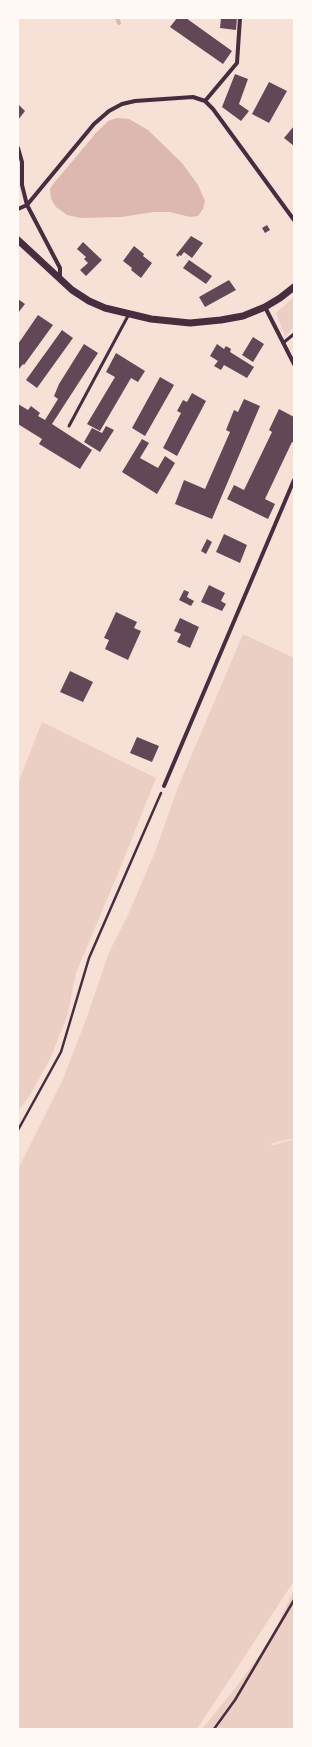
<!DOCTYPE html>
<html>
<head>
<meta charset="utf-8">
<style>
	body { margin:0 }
	#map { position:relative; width:312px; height:1747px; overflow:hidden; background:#f7e1d7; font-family:"Archivo Narrow",sans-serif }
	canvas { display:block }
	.frame { position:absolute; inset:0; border:19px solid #fffaf5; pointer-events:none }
</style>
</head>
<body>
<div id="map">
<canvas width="312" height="1747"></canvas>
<div class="frame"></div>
</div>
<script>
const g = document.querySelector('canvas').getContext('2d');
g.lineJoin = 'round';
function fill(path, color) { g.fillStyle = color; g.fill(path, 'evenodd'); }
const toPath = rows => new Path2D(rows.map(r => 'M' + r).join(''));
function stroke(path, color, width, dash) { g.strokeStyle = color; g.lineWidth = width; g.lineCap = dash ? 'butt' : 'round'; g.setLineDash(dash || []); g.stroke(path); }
fill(toPath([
	[294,297,294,327,285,336,276,313],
	[243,634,294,658,294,1138,269,1144,274,1145,294,1139,294,1581,197,1729,18,1729,18,1169,63,1079,88,1014,109,952,127,917,155,852,178,787],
	[42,722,156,778,119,871,76,973,67,1017,50,1059,29,1097,18,1110,18,783],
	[294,1589,294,1729,202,1729,236,1687,270,1641]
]), '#ebcfc5');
fill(toPath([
	[117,118,129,119,148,130,182,163,198,185,205,201,203,209,198,216,190,217,170,212,154,212,121,217,81,218,67,215,56,207,51,199,50,189,54,183,96,133,108,121]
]), '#dcb8b0');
stroke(toPath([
	[117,18,119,23]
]), '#dcb8b0', 4);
fill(toPath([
	[177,18,186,18,232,51,223,64,170,27],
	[221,18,237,18,236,30,220,28],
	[235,74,248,79,239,104,249,111,241,121,222,107],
	[269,82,287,91,269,123,252,114],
	[18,104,25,111,18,120],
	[294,126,294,146,284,138],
	[267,225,270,230,265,233,262,228],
	[191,236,203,243,192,258,184,252,181,256,179,255,178,257,176,255],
	[83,242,102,260,86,276,80,270,88,263,84,259,86,257,77,249],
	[134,246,144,254,143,256,152,263,141,278,131,270,132,268,123,261],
	[189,260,212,276,206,284,183,268],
	[229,280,236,290,205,307,199,297],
	[18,299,25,304,18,313],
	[38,315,53,325,24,365,23,364,19,369,18,344],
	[62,330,73,338,37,388,26,380],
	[253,337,264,344,253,362,242,355],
	[84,344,98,353,52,424,92,450,80,469,39,444,42,439,18,424,18,404,28,410,31,406,40,413,38,416,45,420,58,399,54,396,59,384],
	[217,344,224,349,226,346,231,349,230,352,254,367,247,378,224,365,221,370,214,366,218,361,210,356],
	[116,353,145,371,138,382,131,378,100,431,87,424,115,377,106,372],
	[160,377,174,385,145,436,132,428],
	[192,393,206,401,177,456,163,448,181,413,177,411,183,400,187,402],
	[244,399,260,406,212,519,175,504,184,480,205,489,230,432,226,430,234,410,238,412],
	[279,409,294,417,294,443,292,442,265,499,275,504,268,519,227,499,234,485,244,490,272,432,269,430],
	[106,426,114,430,100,452,84,442,92,428,102,433],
	[142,439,149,443,140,458,158,468,165,456,175,463,157,494,122,472],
	[224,534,247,545,240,563,216,552],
	[207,539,212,542,206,554,201,551],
	[209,585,225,593,221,601,226,604,222,611,201,602],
	[184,590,189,592,187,597,194,601,191,606,179,600],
	[116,612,137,622,134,628,141,631,128,660,105,649,109,640,104,638],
	[180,618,199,627,190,648,177,642,181,634,174,631],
	[70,671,93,682,83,702,60,692],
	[137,737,159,746,152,762,130,753]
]), '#644757');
stroke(toPath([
	[18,1130,61,1052,89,958,161,793],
	[214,1729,235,1700,294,1600]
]), '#4a2c40', 2.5);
stroke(toPath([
	[283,343,294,334],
	[69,426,129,314]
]), '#4a2c40', 3);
stroke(toPath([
	[205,101,237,63,240,18],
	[18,148,22,162,22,185,27,205,60,268,60,278],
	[18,209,27,205,94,124,109,111,122,104,135,101,193,97,205,101,213,109,294,220],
	[265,307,294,364],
	[164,786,294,480]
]), '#4a2c40', 4);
stroke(toPath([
	[18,240,72,290,89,301,105,308,151,319,190,323,221,320,243,316,265,307,280,298,294,287]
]), '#4a2c40', 7);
</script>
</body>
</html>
